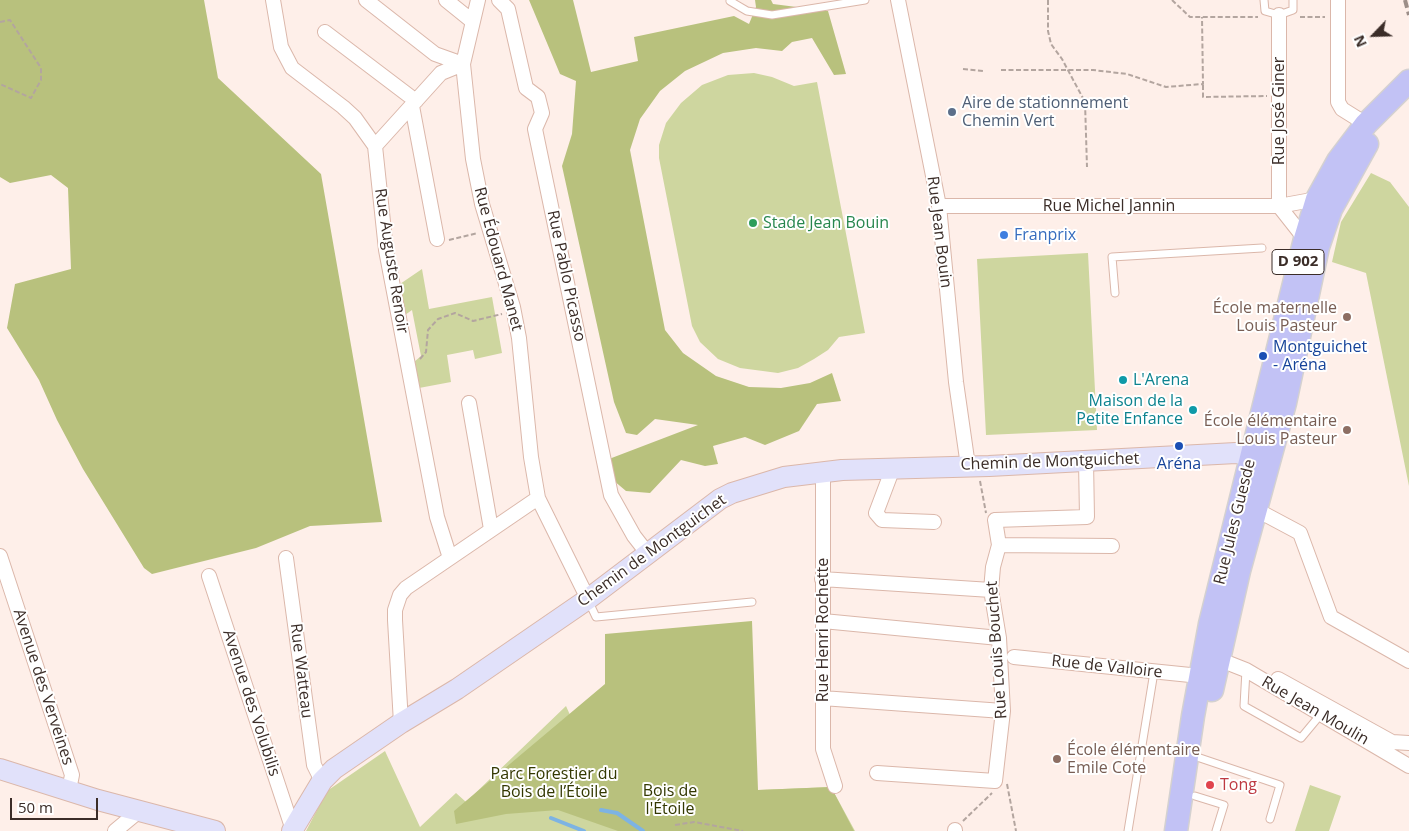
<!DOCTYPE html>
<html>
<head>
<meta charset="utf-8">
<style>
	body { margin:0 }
	#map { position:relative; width:1409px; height:831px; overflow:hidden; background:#feefe9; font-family:"Open Sans",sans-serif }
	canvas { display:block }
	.north { position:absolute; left:1349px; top:10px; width:50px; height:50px; -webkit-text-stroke:4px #fff; paint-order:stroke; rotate:246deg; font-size:14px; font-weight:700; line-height:20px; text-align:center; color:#3b2d28 }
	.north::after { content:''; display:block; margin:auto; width:18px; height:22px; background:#3b2d28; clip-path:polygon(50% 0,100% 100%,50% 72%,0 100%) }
	.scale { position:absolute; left:10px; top:798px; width:88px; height:22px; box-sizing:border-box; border:2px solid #3b2d28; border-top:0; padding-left:6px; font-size:15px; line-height:18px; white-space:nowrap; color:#3b2d28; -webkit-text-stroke:4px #fff; paint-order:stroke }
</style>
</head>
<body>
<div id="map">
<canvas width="1409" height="831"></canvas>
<div class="north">N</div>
<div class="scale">50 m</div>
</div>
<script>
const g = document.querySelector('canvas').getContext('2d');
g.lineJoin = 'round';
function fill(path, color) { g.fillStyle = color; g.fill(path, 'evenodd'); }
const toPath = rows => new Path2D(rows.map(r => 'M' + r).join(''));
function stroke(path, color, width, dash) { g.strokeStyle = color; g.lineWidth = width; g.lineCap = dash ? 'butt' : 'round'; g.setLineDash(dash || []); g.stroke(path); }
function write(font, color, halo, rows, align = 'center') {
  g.font = font + ' "Open Sans",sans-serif'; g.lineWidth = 4; g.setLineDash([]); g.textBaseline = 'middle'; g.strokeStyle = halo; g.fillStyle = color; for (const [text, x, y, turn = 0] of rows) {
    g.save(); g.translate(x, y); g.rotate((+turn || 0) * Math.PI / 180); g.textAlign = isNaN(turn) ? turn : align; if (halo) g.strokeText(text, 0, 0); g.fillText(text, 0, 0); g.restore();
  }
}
fill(toPath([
	[754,73,772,77,794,86,817,82,865,333,839,337,828,350,814,359,798,368,778,373,740,368,718,359,700,342,692,326,659,158,659,145,666,123,681,103,702,85,728,75],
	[1371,173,1390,182,1409,207,1409,486,1366,273,1332,262,1341,222],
	[1088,253,1097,430,986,435,977,259],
	[422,269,429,309,492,297,502,353,475,359,473,350,447,355,451,382,419,388,414,362,421,356,412,310,405,315,400,284],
	[566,706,583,744,758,790,831,787,855,831,306,831,327,791,385,751,420,827,456,793,466,802],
	[1310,785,1341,796,1329,831,1295,831]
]), '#ced69f');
fill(toPath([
	[0,0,204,0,218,78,321,174,382,522,310,526,256,548,152,574,144,568,83,469,57,420,39,380,7,328,15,284,71,269,68,188,51,175,10,183,0,177],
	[529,0,573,0,591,72,638,61,634,37,734,16,749,24,756,7,755,0,771,0,773,4,828,11,846,74,834,75,812,38,792,42,782,51,756,48,723,53,685,71,660,91,640,119,630,150,665,330,683,353,716,376,749,387,781,388,810,383,832,373,841,401,817,404,799,431,765,445,745,437,713,446,718,464,705,466,681,460,650,493,626,491,613,480,609,459,698,425,655,419,637,435,626,433,614,402,562,166,572,134,576,81,560,74],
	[752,621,758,790,831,787,854,831,618,831,558,810,506,814,456,824,454,811,605,684,605,634]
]), '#b8c17d');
stroke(toPath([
	[601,810,617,813,643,831],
	[551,818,584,831]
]), '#7db3e3', 4);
const lane = toPath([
	[1264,0,1265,11,1279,15,1293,10,1293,0],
	[730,1,747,11,772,15,865,0],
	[1115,293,1112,257,1262,248],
	[588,600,596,617,752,602],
	[1246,670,1244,706,1301,738,1321,714],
	[1200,758,1280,785,1270,819],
	[1195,796,1224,805,1216,831],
	[1128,831,1154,672]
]);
const street = toPath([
	[273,0,281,47,292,68,343,107,355,118,375,146,386,250,437,517,450,558],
	[366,0,435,54,463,64],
	[446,0,472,21],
	[478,0,463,64,473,159,482,204,513,307,519,338,531,457,538,498,588,599],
	[499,0,508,9,526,88,538,97,542,113,535,129,611,495,634,536,648,554],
	[898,0,939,206,956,382,968,466],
	[1338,0,1338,102,1342,109,1366,124],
	[325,32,416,101],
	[412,106,437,239],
	[375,146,441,73,463,64],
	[939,206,1279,206,1317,199],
	[1279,206,1279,15],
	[1279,206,1305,239],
	[469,403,491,529],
	[893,468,876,513,882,520,934,522],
	[823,471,823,749,835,786],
	[1255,509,1300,533,1331,617,1409,661],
	[999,545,1112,546],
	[0,556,72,775,69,790],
	[286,558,314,765,322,781],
	[209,576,293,830],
	[822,579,991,590],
	[823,621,999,638],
	[1014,657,1200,676],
	[1213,657,1246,670,1409,766],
	[1278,679,1392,742,1409,743],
	[822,698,1003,711],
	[401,723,395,620,395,610,400,595,406,588,538,498],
	[877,773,995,781,1003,711,999,638,991,590,993,567,999,545,995,520,1087,517,1086,461],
	[955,830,955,831],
	[115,831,139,811]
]);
const secondary = toPath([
	[0,769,98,800,215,831],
	[292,831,322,781,334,769,401,723,457,689,588,599,720,499,732,493,784,477,842,470,989,466,1236,453,1266,458]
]);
const primary = toPath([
	[1212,690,1239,571,1285,403,1318,247,1331,209,1367,144],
	[1176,831,1193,716,1210,624,1305,239,1317,199,1338,161,1366,124,1409,81]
]);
stroke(lane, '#dbb7aa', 9);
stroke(street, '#dbb7aa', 16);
stroke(secondary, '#dbb7aa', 22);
stroke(primary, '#d4d1d0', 25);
stroke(toPath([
	[1048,0,1048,31,1051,44,1062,59,1085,102,1087,167],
	[1172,0,1190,17,1258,17],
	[1300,17,1325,17],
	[0,22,10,20,41,68,41,80,31,98,0,84],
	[963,69,983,71],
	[1001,70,1093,70,1127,74,1166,87,1203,84,1202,17],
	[1203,85,1203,97,1267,96],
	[449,240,478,233],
	[420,359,426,352,428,330,438,319,455,313,473,321,502,314],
	[980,481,986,513],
	[1007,784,1016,831],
	[963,821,992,793],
	[675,825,694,822,743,831]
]), '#b3a59f', 2, [5, 2.5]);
stroke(lane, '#fff', 7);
stroke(street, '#fff', 14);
stroke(secondary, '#e1e1fa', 20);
stroke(primary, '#c2c2f5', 22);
stroke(toPath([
	[1405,0,1409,15]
]), '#9c8e88', 4, [8, 4]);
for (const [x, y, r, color] of [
	[952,112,5,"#5c6f8a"],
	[753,223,5,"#2e9e5b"],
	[1004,235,5,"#3f7fe0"],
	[1347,317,5,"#8d6e63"],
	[1263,356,5,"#1a4fb4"],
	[1123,380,5,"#0f9aa8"],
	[1193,410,5,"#0f9aa8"],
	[1347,430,5,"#8d6e63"],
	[1179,446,5,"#1a4fb4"],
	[1057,759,5,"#8d6e63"],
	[1210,785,5,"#e0444e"]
]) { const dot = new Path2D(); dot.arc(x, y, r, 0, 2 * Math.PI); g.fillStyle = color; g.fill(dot); stroke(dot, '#fff', 2); }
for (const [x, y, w] of [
	[1298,262,52]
]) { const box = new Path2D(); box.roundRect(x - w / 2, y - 12.5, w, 25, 4); g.fillStyle = '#fff'; g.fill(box); stroke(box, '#3b2d28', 1); }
write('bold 15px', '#3b2d28', null, [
	["D 902",1298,262]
]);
write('16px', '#4e5e75', '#fff', [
	["Aire de stationnement",962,103],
	["Chemin Vert",962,121]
], 'left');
write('16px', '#3b2d28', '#fff', [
	["Rue José Giner",1279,111,-90],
	["Rue Michel Jannin",1109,206],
	["Rue Jean Bouin",939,232,83],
	["Rue Édouard Manet",498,259,75],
	["Rue Auguste Renoir",391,261,81],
	["Rue Pablo Picasso",566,276,78],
	["Chemin de Montguichet",1050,462,-2],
	["Rue Jules Guesde",1235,522,-76],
	["Chemin de Montguichet",652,551,-36],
	["Rue Henri Rochette",823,630,-90],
	["Rue Louis Bouchet",997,650,-94],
	["Rue de Valloire",1107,667,6],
	["Rue Watteau",301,671,83],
	["Avenue des Verveines",43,687,72],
	["Avenue des Volubilis",251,703,72],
	["Rue Jean Moulin",1315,711,30]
]);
write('16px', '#27864d', '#fff', [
	["Stade Jean Bouin",763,223]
], 'left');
write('16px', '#366cbe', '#fff', [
	["Franprix",1014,235]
], 'left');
write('16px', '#785e54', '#fff', [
	["École maternelle",1337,308],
	["Louis Pasteur",1337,326],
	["École élémentaire",1337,421],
	["Louis Pasteur",1337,439],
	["École élémentaire",1067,750,"left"],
	["Emile Cote",1067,768,"left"]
], 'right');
write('16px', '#164399', '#fff', [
	["Montguichet",1273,347],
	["- Aréna",1273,365],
	["Aréna",1179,464,"center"]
], 'left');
write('16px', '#0d838f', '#fff', [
	["L'Arena",1133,380],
	["Maison de la",1183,401,"right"],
	["Petite Enfance",1183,419,"right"]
], 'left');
write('16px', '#333801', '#fff', [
	["Parc Forestier du",554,774],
	["Bois de l’Étoile",554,792],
	["Bois de",670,791],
	["l'Étoile",670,809]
]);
write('16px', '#be3a42', '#fff', [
	["Tong",1220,785]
], 'left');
</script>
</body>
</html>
